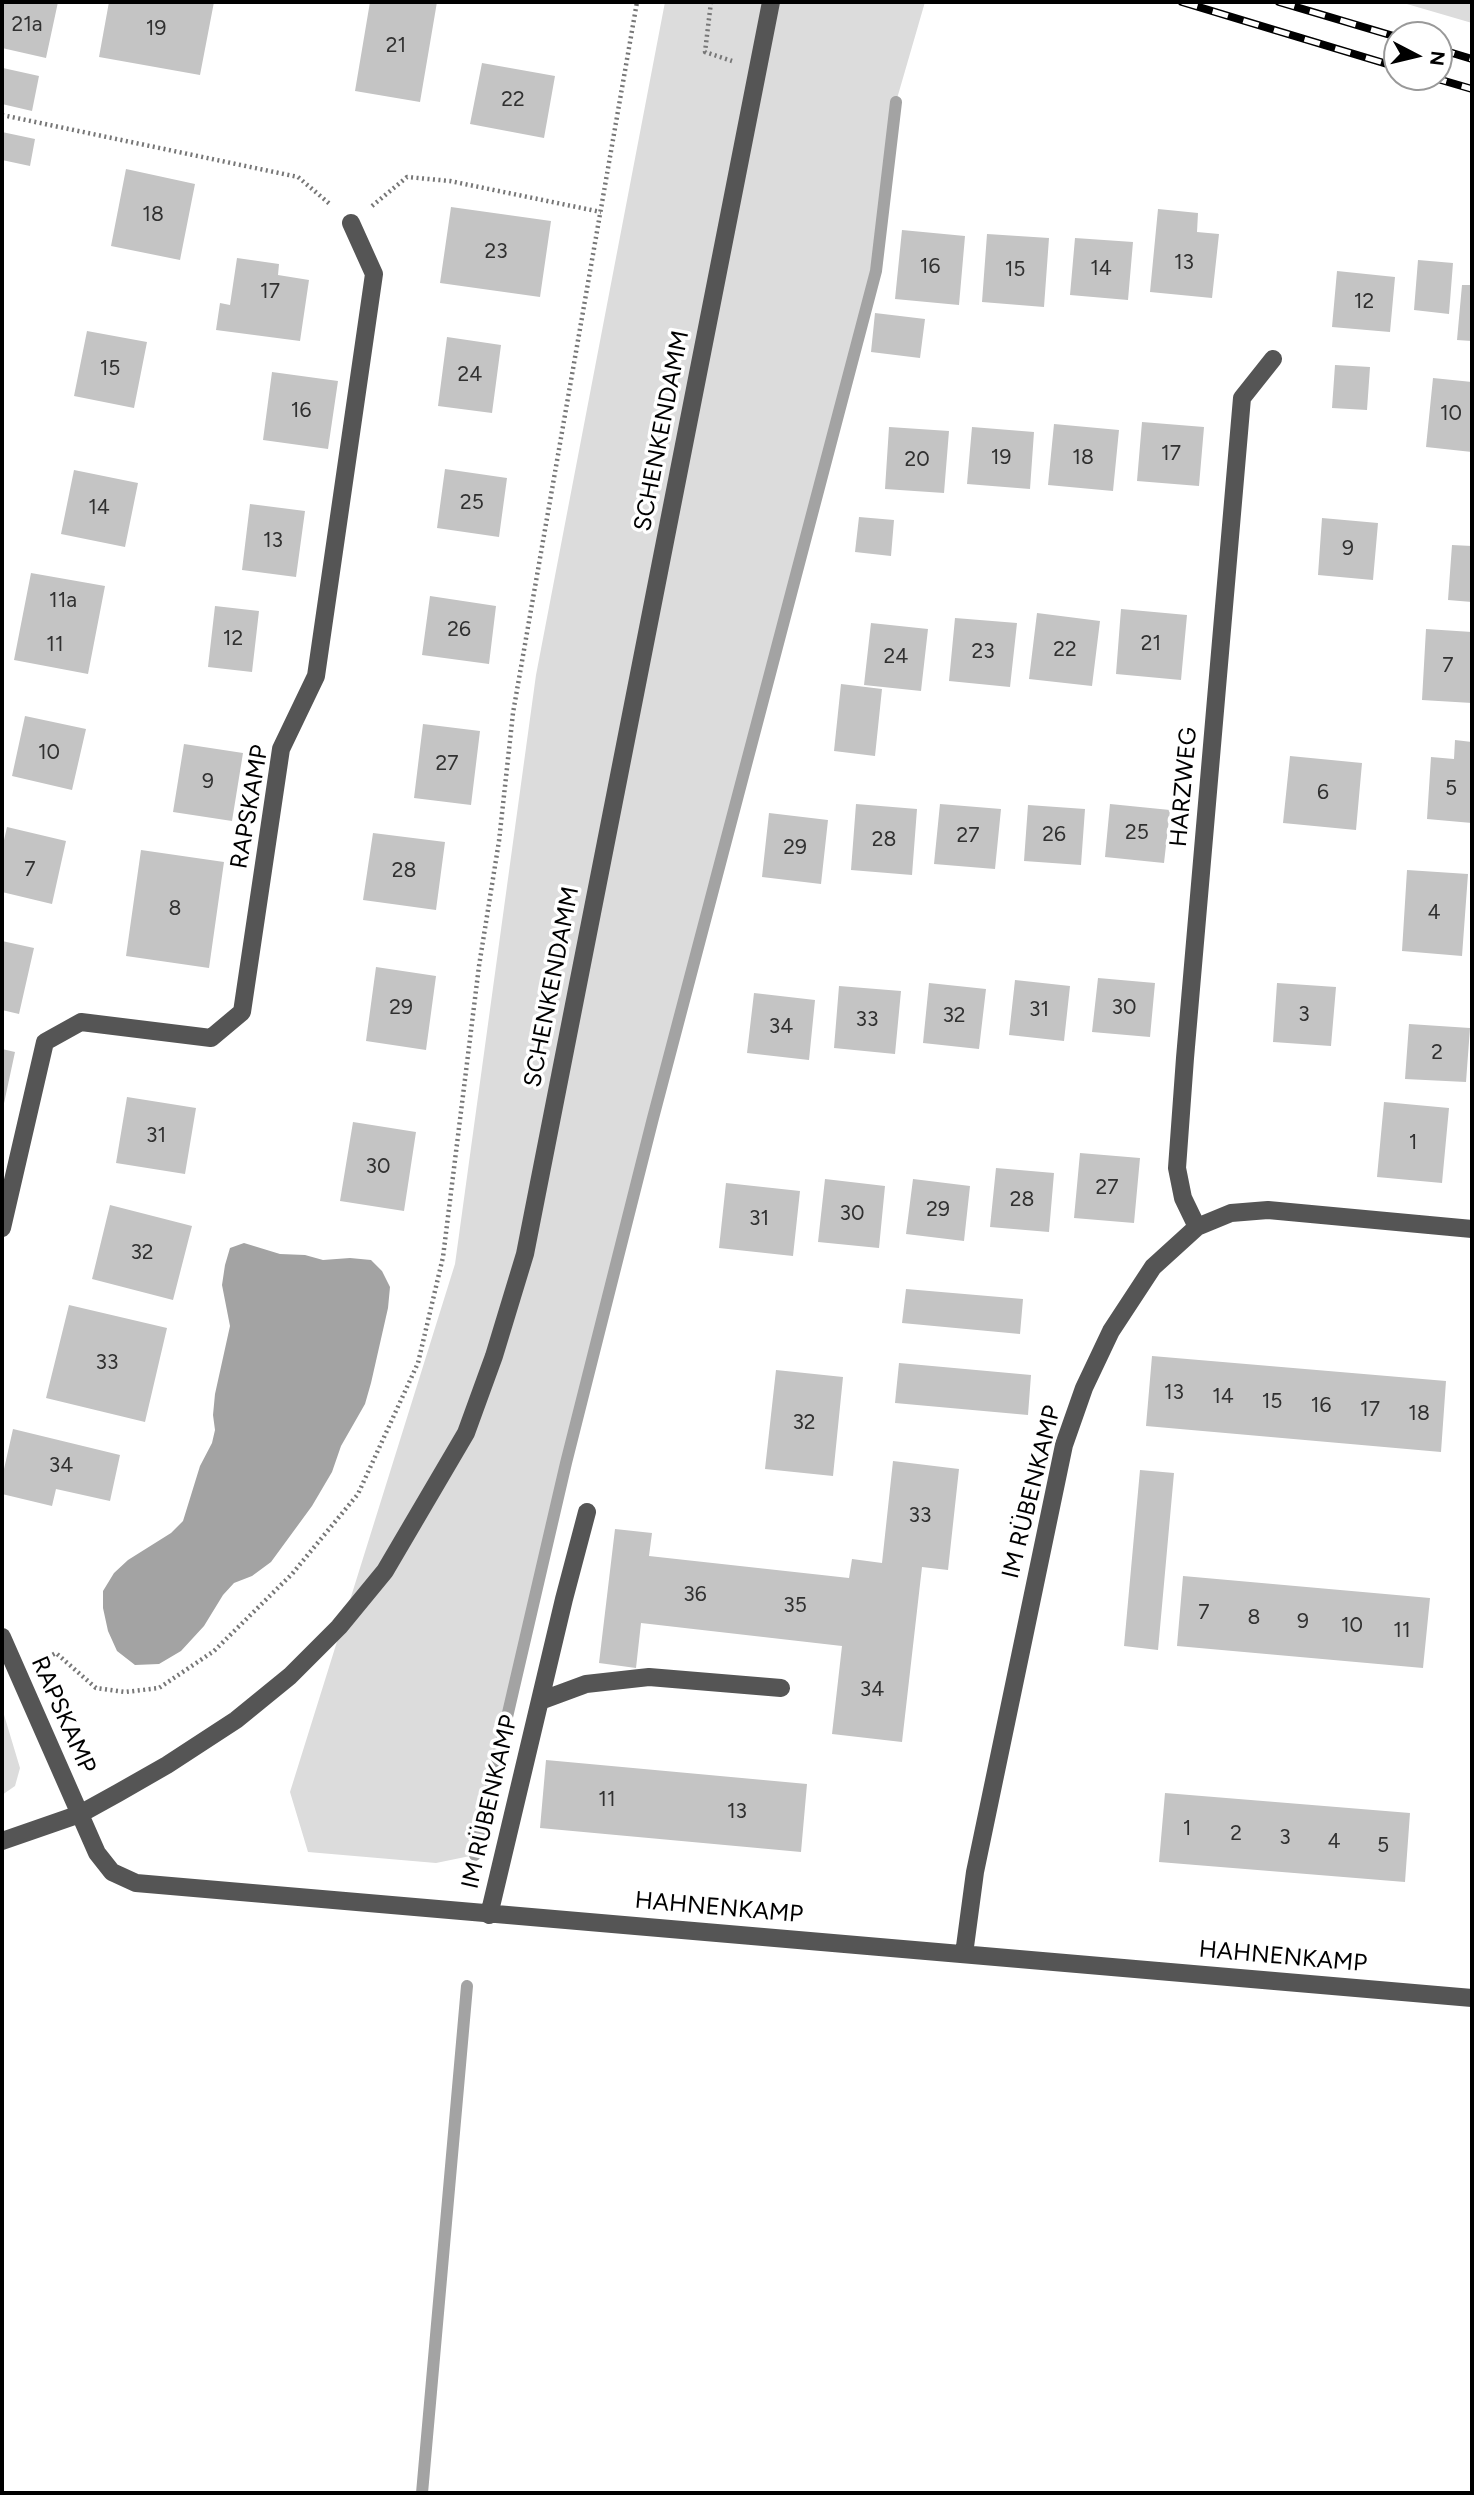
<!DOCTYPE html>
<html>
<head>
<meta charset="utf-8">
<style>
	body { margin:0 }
	#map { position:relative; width:1474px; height:2495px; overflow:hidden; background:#fff; font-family:Figtree,sans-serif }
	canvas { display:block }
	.frame { position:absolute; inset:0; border:4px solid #000; pointer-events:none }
	.north { position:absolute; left:1383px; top:21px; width:70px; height:70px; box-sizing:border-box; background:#fff; border:2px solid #999; border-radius:50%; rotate:97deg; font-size:19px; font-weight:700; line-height:28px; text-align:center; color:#000 }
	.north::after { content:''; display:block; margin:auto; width:24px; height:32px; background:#000; clip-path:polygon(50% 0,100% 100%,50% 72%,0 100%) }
</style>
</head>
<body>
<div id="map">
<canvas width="1474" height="2495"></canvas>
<div class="frame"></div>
<div class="north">N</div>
</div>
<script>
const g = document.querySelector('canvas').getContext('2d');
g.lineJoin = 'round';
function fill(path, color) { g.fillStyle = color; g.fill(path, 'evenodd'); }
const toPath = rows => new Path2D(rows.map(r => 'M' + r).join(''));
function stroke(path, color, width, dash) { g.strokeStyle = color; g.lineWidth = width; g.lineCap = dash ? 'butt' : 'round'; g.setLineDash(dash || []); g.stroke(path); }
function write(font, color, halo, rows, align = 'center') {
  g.font = font + ' Figtree,sans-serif'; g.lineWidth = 7; g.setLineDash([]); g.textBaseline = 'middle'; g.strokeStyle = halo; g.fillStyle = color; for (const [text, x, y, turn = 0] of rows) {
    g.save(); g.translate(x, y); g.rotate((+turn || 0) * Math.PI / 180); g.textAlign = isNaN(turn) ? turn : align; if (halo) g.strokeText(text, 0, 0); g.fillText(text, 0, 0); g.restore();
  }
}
fill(toPath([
	[665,2,925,2,896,102,876,271,566,1463,475,1855,436,1863,308,1852,290,1792,455,1264,536,675],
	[1400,2,1472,2,1472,23],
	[2,1708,20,1768,15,1786,2,1795]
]), '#dcdcdc');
fill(toPath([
	[244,1243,280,1254,305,1255,323,1260,350,1258,371,1260,382,1271,390,1287,388,1308,371,1383,365,1404,341,1446,332,1472,312,1506,271,1562,252,1576,234,1583,223,1595,204,1626,181,1651,159,1664,135,1665,117,1651,108,1631,103,1608,103,1591,114,1573,128,1560,171,1533,183,1521,200,1466,212,1443,215,1430,213,1415,215,1394,230,1326,222,1285,225,1265,230,1248]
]), '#a3a3a3');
stroke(toPath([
	[475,1855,566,1463,653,1118,876,271,896,102],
	[422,2493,467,1986]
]), '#a3a3a3', 12);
fill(toPath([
	[2,2,58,2,46,58,2,48],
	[109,2,214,2,200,75,99,57],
	[370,2,437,2,420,102,355,91],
	[482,63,555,76,544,138,470,124],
	[3,68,39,76,32,111,2,104],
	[2,132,35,139,30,166,2,160],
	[126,169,195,184,180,260,111,246],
	[451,207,551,221,540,297,440,283],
	[1158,209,1198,213,1197,232,1219,234,1212,298,1150,292],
	[902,230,965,236,959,305,895,299],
	[987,234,1049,238,1044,307,982,302],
	[1075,238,1133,242,1128,300,1070,295],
	[237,258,279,264,278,275,309,280,300,341,216,330,220,303,230,305],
	[1418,260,1453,263,1449,314,1414,310],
	[1337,271,1395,277,1390,332,1332,327],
	[1462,285,1472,285,1472,341,1457,340],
	[875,313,925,319,920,358,871,352],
	[87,331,147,342,134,408,74,396],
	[447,337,501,345,492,413,438,406],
	[1335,365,1370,367,1367,410,1332,408],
	[272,372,338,381,328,449,263,440],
	[1433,378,1472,382,1472,452,1426,447],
	[1142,422,1204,427,1199,486,1137,481],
	[1054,424,1119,430,1113,491,1048,485],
	[889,427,949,431,944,493,885,489],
	[972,427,1034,432,1030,489,967,484],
	[445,469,507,478,499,537,437,528],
	[74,470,138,483,125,547,61,534],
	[250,504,305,511,296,577,242,570],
	[859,517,894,520,891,556,855,552],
	[1322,518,1378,523,1373,580,1318,575],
	[1452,545,1472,546,1472,602,1448,600],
	[31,573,105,586,88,674,14,660],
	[430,596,496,606,489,664,422,655],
	[215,606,259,611,252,672,208,667],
	[1121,609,1187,615,1181,680,1116,674],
	[1037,613,1100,621,1092,686,1029,679],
	[955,618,1017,623,1010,687,949,681],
	[871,623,928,629,921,691,864,685],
	[1426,629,1472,632,1472,703,1422,700],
	[841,684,882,689,875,756,834,751],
	[25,716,86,729,72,790,12,776],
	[423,724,480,731,471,805,414,798],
	[1455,740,1472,742,1472,823,1427,819,1431,757,1454,759],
	[184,744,243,753,232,821,173,812],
	[1290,756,1362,763,1356,830,1283,823],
	[856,804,917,809,912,875,851,870],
	[940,804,1001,809,995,869,934,864],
	[1110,804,1170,810,1164,863,1105,857],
	[1028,805,1085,809,1081,865,1024,861],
	[769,813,828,820,821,884,762,877],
	[7,827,66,841,52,904,2,892,2,849],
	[373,833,445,842,436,910,363,900],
	[141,850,224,862,209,968,126,956],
	[1407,870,1468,874,1462,956,1402,951],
	[2,941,34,948,19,1014,2,1010],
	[376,967,436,976,426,1050,366,1041],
	[1098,978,1155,983,1150,1037,1092,1032],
	[1015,980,1070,986,1064,1041,1009,1035],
	[929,983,986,989,979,1049,923,1043],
	[1277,983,1336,987,1331,1046,1273,1042],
	[839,986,901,991,895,1054,834,1048],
	[754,993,815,1000,809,1060,747,1053],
	[1409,1024,1470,1028,1466,1082,1405,1079],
	[2,1049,15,1052,3,1108,2,1108],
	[127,1097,196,1108,185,1174,116,1163],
	[1384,1102,1449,1108,1442,1183,1377,1177],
	[353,1122,416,1132,404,1211,340,1201],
	[1080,1153,1140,1158,1134,1223,1074,1218],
	[996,1168,1054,1173,1049,1232,990,1227],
	[825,1179,885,1186,879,1248,818,1242],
	[913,1179,970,1186,964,1241,906,1234],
	[726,1183,800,1191,793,1256,719,1248],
	[110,1205,192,1226,173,1300,92,1279],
	[906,1289,1023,1299,1020,1334,902,1323],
	[69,1305,167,1328,145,1422,46,1398],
	[1152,1356,1446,1381,1441,1452,1146,1426],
	[899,1363,1031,1375,1028,1415,895,1403],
	[776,1370,843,1377,833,1476,765,1469],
	[13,1429,120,1455,110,1501,56,1489,52,1506,2,1494,2,1478],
	[893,1461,959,1469,948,1570,922,1567,902,1742,832,1734,842,1646,641,1623,636,1668,599,1663,615,1529,652,1533,649,1556,849,1578,852,1559,882,1563],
	[1140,1470,1174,1473,1158,1650,1124,1646],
	[1183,1576,1430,1598,1423,1668,1177,1646],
	[546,1760,807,1784,801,1852,540,1828],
	[1165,1793,1410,1813,1405,1882,1159,1862]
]), '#c4c4c4');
stroke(toPath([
	[711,2,705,52,732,61],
	[2,115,298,177,331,205],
	[372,206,407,177,450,181,601,212],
	[43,1660,56,1653,96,1688,125,1692,159,1688,214,1651,292,1574,358,1494,418,1363,443,1257,479,966,499,841,513,713,637,2]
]), '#777', 4.5, [2, 3.5]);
stroke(toPath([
	[1197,1227,1183,1198,1177,1168,1185,1058,1242,398,1273,359],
	[2,1228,45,1042,81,1022,211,1038,242,1012,281,749,316,676,374,274,351,223],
	[2,1637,97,1853,112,1872,136,1883,1472,1998],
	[540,1701,586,1684,649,1677,781,1688],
	[2,1841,80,1814,118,1793,167,1765,236,1720,290,1676,339,1627,385,1571,466,1433,494,1356,525,1254,771,2],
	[489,1915,564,1599,587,1512],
	[964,1954,975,1872,1064,1445,1084,1388,1111,1331,1153,1267,1197,1227,1231,1213,1268,1210,1472,1229]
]), '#555', 18);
const rail = toPath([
	[1182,2,1397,67],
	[1279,2,1397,37],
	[1439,49,1472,59],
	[1431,77,1472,89]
]);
stroke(rail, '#000', 8);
stroke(rail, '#fff', 5, [16]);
write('21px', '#313131', null, [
	["21a",27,25],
	["19",156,29],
	["21",396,46],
	["22",513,100],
	["18",153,215],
	["23",496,252],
	["13",1184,263],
	["16",930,267],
	["14",1101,269],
	["15",1015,270],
	["17",270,292],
	["12",1364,302],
	["15",110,369],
	["24",470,375],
	["16",301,411],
	["10",1451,414],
	["17",1171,454],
	["19",1001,458],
	["18",1083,458],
	["20",917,460],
	["25",472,503],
	["14",99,508],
	["13",273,541],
	["9",1348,549],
	["11a",63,601],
	["26",459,630],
	["12",233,639],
	["21",1151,644],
	["11",55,645],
	["22",1065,650],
	["23",983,652],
	["24",896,657],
	["7",1448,666],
	["10",49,753],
	["27",447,764],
	["9",208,782],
	["5",1451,789],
	["6",1323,793],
	["25",1137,833],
	["26",1054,835],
	["27",968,836],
	["28",884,840],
	["29",795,848],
	["7",30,870],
	["28",404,871],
	["8",175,909],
	["4",1434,913],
	["29",401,1008],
	["30",1124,1008],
	["31",1039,1010],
	["3",1304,1015],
	["32",954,1016],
	["33",867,1020],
	["34",781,1027],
	["2",1437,1053],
	["31",156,1136],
	["1",1413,1143],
	["30",378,1167],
	["27",1107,1188],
	["28",1022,1200],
	["29",938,1210],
	["30",852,1214],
	["31",759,1219],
	["32",142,1253],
	["33",107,1363],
	["13",1174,1393],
	["14",1223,1397],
	["15",1272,1402],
	["16",1321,1406],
	["17",1370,1410],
	["18",1419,1414],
	["32",804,1423],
	["34",61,1466],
	["33",920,1516],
	["36",695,1595],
	["35",795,1606],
	["7",1204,1613],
	["8",1254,1618],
	["9",1303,1622],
	["10",1352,1626],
	["11",1402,1631],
	["34",872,1690],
	["11",607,1800],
	["13",737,1812],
	["1",1187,1829],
	["2",1236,1834],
	["3",1285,1838],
	["4",1334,1842],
	["5",1383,1846]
]);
write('24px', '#000', '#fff', [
	["SCHENKENDAMM",662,431,-79],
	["HARZWEG",1184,787,-85],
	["RAPSKAMP",250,807,-80],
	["SCHENKENDAMM",552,987,-79],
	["IM RÜBENKAMP",1032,1492,-76],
	["RAPSKAMP",63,1715,66],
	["IM RÜBENKAMP",490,1802,-77],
	["HAHNENKAMP",719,1908,5],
	["HAHNENKAMP",1283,1957,5]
]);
</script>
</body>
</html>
